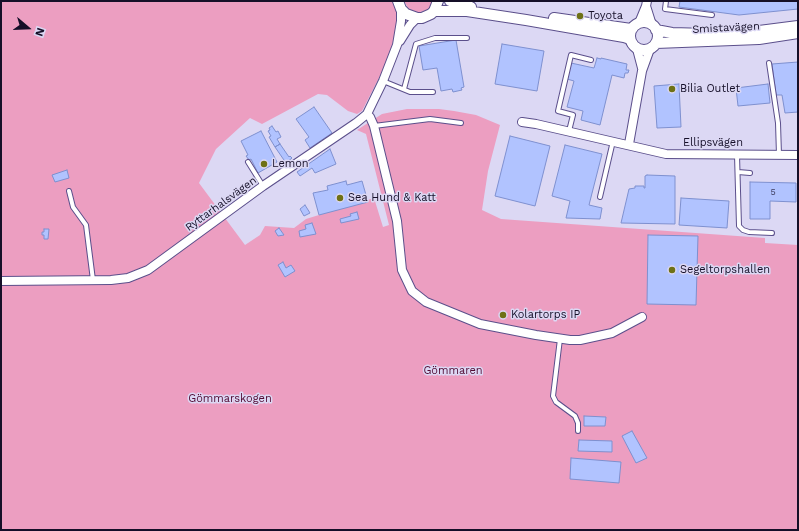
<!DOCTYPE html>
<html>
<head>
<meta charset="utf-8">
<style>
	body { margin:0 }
	#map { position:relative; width:799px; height:531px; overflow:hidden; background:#dcd8f4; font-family:"Work Sans",sans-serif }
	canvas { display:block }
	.frame { position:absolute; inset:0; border:2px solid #150f28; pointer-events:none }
	.north { position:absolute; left:8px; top:8px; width:40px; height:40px; -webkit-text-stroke:3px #dcd8f4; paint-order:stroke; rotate:109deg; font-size:11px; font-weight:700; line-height:16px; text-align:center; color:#150f28 }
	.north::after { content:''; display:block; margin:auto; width:14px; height:18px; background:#150f28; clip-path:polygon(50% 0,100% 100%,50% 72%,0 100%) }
</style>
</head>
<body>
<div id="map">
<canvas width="799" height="531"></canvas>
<div class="frame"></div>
<div class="north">N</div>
</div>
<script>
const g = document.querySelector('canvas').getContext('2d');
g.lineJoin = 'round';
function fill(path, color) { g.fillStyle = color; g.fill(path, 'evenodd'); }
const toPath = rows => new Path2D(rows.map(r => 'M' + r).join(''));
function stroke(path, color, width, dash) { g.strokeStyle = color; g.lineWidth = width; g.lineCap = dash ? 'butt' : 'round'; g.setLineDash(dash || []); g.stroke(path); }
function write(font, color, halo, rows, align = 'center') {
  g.font = font + ' "Work Sans",sans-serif'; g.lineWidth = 3; g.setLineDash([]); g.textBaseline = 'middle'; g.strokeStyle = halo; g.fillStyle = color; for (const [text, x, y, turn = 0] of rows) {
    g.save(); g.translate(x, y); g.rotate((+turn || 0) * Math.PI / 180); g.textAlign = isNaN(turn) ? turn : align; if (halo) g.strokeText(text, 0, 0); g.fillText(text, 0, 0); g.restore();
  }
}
fill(toPath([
	[1,1,393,1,397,12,398,24,387,62,362,111,357,114,348,111,327,95,318,94,262,124,250,118,216,149,199,183,245,245,260,235,265,226,294,228,306,219,374,198,383,227,389,225,366,134,357,130,382,114,407,109,439,109,454,111,476,115,500,125,488,171,482,210,501,219,765,238,765,243,798,245,798,530,1,530],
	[404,1,434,1,431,7,427,10,417,13,408,8]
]), '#ec9ec1');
const building = toPath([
	[680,1,798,1,798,9,739,15,679,7,680,1],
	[456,40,464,87,461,88,462,90,453,92,452,89,441,91,437,68,423,70,419,46,456,40],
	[502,44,544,51,537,91,495,84,502,44],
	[597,58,601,59,601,58,627,64,626,70,629,70,628,73,625,73,624,78,612,75,600,125,581,120,583,111,567,107,574,81,567,79,571,63,594,68,597,58],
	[798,62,798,112,785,113,782,95,776,95,772,64,798,62],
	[679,84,681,127,657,128,654,86,679,84],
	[768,84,770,103,738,106,736,88,768,84],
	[314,107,332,133,310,148,305,140,309,137,296,119,314,107],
	[272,126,276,132,278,131,281,137,277,139,280,144,275,147,269,137,271,136,268,131,270,130,269,128,272,126],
	[261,131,277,162,258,173,251,159,249,160,246,156,248,155,241,141,261,131],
	[510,136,550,146,535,206,495,196,510,136],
	[280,144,289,157,290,156,292,158,286,163,275,147,280,144],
	[565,145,602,154,589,205,602,208,600,219,566,218,570,201,552,196,565,145],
	[330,149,336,164,315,173,312,168,300,176,297,172,330,149],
	[67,170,69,178,55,182,52,175,67,170],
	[647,175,675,176,675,224,621,223,629,189,635,188,635,186,644,186,644,188,645,188,645,176,647,175],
	[346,181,347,185,362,181,368,202,319,215,313,193,328,190,327,186,346,181],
	[750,182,796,183,796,202,770,201,770,219,750,219,750,182],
	[681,198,729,201,727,228,679,225,681,198],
	[305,205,310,213,304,216,300,209,305,205],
	[357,212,359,219,341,223,340,219,351,216,350,214,357,212],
	[312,223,316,234,300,237,299,231,306,229,305,225,312,223],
	[279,228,284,235,278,236,275,231,279,228],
	[44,229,49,229,48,239,44,239,44,235,42,235,42,232,44,232,44,229],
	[648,235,698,236,696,305,647,304,648,235],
	[283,262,286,268,291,265,295,271,285,277,278,265,283,262],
	[584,416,606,417,605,426,584,426,584,416],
	[632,431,647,458,636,463,622,436,632,431],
	[579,440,612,441,612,452,578,451,579,440],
	[571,458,621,462,619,483,570,479,571,458]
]);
fill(building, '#b1c3ff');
stroke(building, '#7e90cf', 1);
const service = toPath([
	[666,1,665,9,712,15],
	[769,63,778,123,779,155],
	[383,81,410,92,433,92],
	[404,89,416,44,435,38,467,38],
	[374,126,430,119,461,123],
	[569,131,573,115,558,111,571,55,591,60],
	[737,155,739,226,743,230,749,232,772,233],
	[248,162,263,186],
	[738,172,750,173],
	[69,191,73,207,86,225,93,280],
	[600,197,613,141],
	[560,339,553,396,556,402,575,416,578,423,578,431]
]);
const minor = toPath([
	[647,1,646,6,652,25],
	[639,23,646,6],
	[400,41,410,25,417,18],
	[637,49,642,68],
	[367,114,370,117,374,126,397,221,402,270,412,291,426,302,480,324,536,335,570,340,580,340,612,333,642,317],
	[522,122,536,124,666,154,798,155],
	[629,144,642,71,650,49],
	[1,281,111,280,128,278,148,270,263,186,356,123,367,114,383,81,397,45,401,21,401,9]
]);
const tertiary = toPath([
	[398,1,401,9,406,14,417,18,422,18,431,14,434,11,438,1],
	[450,1,471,7],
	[434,11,467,11,526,20,624,37,630,39],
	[554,18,631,29],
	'630 36a14 14 0 1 1 28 0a14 14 0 1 1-28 0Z',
	[656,30,672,33,708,34,759,31,798,26],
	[656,43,759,39,798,33]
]);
stroke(service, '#5b4f8b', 6);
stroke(minor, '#5b4f8b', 10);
stroke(tertiary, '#5b4f8b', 12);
stroke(service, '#fff', 4);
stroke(minor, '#fff', 8);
stroke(tertiary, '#fff', 10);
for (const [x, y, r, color] of [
	[580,16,4,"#6e7116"],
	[672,89,4,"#6e7116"],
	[264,164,4,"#6e7116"],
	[340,198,4,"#6e7116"],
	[672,270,4,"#6e7116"],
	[503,315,4,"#6e7116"]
]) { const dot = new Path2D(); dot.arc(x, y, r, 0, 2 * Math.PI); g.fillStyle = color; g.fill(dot); stroke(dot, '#dcd8f4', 1.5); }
write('9px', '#3c3c5e', null, [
	["5",773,192]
]);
write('11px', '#150f28', '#dcd8f4', [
	["Toyota",588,16],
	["Bilia Outlet",680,89],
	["Lemon",272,164],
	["Sea Hund & Katt",348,198],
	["Segeltorpshallen",680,270],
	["Kolartorps IP",511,315]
], 'left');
write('11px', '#150f28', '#dcd8f4', [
	["Smistavägen",726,28,-3],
	["Ellipsvägen",713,143],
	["Ryttarhalsvägen",221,204,-36]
]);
write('11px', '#520a33', '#dcd8f4', [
	["Gömmaren",453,371],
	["Gömmarskogen",230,399]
]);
</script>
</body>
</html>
